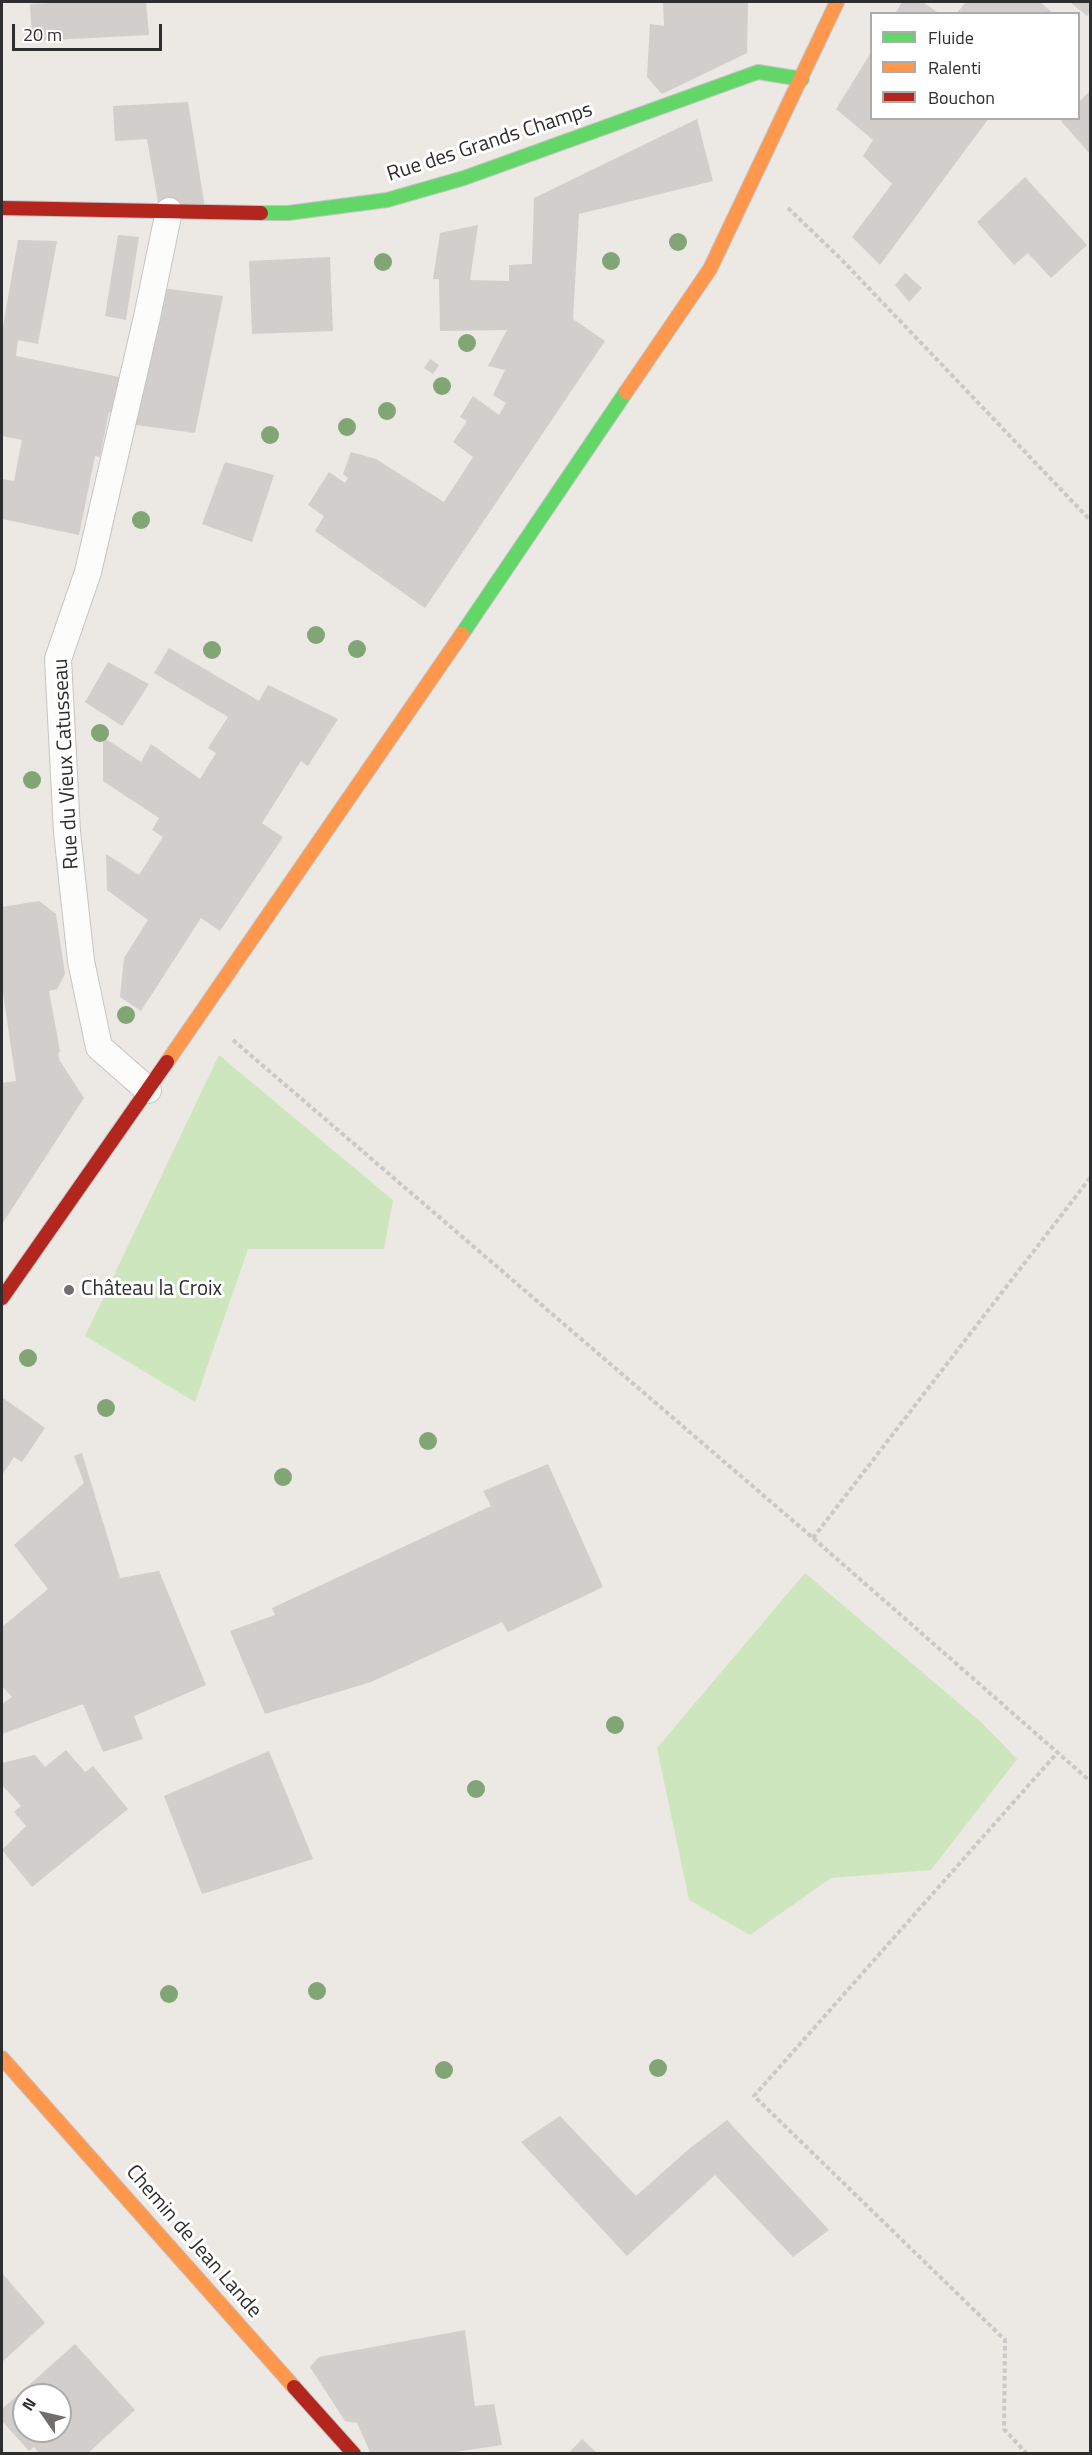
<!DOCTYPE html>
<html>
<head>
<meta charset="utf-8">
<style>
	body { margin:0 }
	#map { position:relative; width:1092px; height:2455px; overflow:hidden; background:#ece8e4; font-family:"Titillium Web",sans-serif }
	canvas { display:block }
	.frame { position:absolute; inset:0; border:3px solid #2e2e2e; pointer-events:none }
	.legend { position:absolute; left:870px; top:12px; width:210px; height:108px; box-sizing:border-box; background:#fff; border:2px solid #ababab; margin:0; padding:8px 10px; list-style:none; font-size:18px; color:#2e2e2e }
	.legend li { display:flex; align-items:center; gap:12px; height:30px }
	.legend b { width:30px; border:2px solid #ababab }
	.north { position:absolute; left:12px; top:2383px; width:60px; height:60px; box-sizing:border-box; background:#fff; border:2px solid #ababab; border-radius:50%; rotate:304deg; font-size:16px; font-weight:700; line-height:24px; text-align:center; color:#2e2e2e }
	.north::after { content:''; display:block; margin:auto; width:21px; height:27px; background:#706f6e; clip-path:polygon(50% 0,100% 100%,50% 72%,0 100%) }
	.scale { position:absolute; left:12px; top:24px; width:150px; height:27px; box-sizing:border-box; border:3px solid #2e2e2e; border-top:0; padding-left:8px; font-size:18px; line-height:21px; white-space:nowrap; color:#2e2e2e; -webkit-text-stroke:4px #fff; paint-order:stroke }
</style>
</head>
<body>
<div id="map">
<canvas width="1092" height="2455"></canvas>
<div class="frame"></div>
<ul class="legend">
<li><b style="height:8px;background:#63d668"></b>Fluide</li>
<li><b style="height:8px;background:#ff974d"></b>Ralenti</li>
<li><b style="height:8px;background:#b3261e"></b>Bouchon</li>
</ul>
<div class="north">N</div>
<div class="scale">20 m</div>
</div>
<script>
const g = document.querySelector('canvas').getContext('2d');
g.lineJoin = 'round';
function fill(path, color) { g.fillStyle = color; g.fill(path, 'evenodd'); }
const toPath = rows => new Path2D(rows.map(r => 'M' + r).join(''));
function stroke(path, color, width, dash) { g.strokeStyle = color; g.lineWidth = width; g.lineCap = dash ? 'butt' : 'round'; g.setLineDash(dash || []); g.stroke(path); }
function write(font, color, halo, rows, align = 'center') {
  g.font = font + ' "Titillium Web",sans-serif'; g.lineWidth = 6; g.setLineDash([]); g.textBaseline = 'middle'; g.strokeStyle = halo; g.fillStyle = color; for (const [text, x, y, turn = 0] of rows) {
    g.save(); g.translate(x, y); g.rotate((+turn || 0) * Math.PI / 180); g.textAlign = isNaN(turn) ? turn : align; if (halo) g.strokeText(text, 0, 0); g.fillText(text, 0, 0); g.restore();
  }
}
fill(toPath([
	[219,1055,393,1200,384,1249,248,1249,195,1402,85,1336],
	[805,1573,981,1722,1017,1759,931,1870,831,1878,750,1935,689,1900,657,1748]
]), '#cee6be');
fill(toPath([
	[73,2,146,2,149,35,32,41,30,4],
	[663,2,748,2,747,53,662,94,647,77,650,24,664,26],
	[902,2,923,2,940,14,895,14],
	[966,2,1040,2,1054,14,956,14],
	[1070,2,1090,2,1090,12,1087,16],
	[872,51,872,118,989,118,880,265,852,237,892,184,863,156,873,140,836,109],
	[1090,91,1090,154,1061,121,1064,118,1078,118,1078,103],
	[188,102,205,208,159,208,147,139,115,141,113,106],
	[697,119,713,181,579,214,573,319,605,341,425,608,315,531,324,516,308,505,329,472,345,483,348,478,343,474,351,452,376,459,444,502,473,457,453,442,467,421,460,417,473,396,499,415,506,403,493,395,505,370,488,366,507,330,440,331,439,279,433,279,440,233,478,225,470,280,509,281,509,265,532,264,534,198],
	[1025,177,1087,245,1051,278,1028,253,1014,265,977,222],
	[118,235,139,237,126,320,105,316],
	[18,240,57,241,38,344,18,340,16,356,124,378,118,413,109,412,100,457,95,456,79,535,2,519,2,479,14,481,22,440,2,436,2,332],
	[330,257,333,331,252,334,249,261],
	[905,273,922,288,909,302,895,285],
	[161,288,223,296,195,433,136,425],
	[430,359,439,365,433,374,424,368],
	[225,462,274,475,252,542,202,524],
	[169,648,259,701,268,685,338,719,308,766,301,761,262,823,283,837,220,931,201,918,141,1011,120,997,124,958,148,920,107,890,106,854,139,875,163,837,152,830,159,818,103,781,103,737,141,762,151,744,200,779,216,753,208,748,228,717,154,673],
	[108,662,149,684,122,726,85,702],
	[39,901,56,914,65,974,57,989,49,991,60,1051,58,1054,60,1061,84,1098,2,1224,2,1083,16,1081,2,987,2,907],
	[2,1397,45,1428,22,1462,14,1457,2,1475],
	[82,1453,120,1578,159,1571,206,1685,134,1716,143,1739,103,1752,83,1704,2,1734,2,1704,12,1697,2,1686,2,1627,48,1589,14,1545,84,1483,74,1456],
	[548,1464,603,1587,508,1632,502,1622,371,1682,265,1714,230,1631,275,1615,272,1608,491,1506,483,1491],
	[66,1750,85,1772,93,1766,128,1809,32,1887,2,1850,26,1826,14,1812,21,1806,2,1785,2,1763,35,1755,45,1767],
	[269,1751,313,1859,202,1894,164,1796],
	[560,2116,636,2196,690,2148,727,2120,829,2230,793,2257,715,2175,627,2256,521,2142],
	[2,2273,45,2323,2,2362],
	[465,2330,475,2406,494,2404,502,2445,442,2454,371,2454,357,2423,345,2421,310,2367,319,2357],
	[75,2344,135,2410,87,2454,40,2454,34,2447,29,2451,2,2421,2,2409],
	[24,2395,60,2395,60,2431,24,2431],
	[582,2439,596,2452,568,2454]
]), '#d1cecb');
const lane = toPath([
	[148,1090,99,1047,81,961,67,832,58,659,88,572,147,317,169,211]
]);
const fast = toPath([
	[261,213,288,213,387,200,464,178,758,72,802,79],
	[462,634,626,392]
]);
const slow = toPath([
	[626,392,710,269,837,2],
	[167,1062,462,634],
	[2,2058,294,2387]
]);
const jam = toPath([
	[2,208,261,213],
	[2,1298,167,1062],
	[294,2387,354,2454]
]);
stroke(lane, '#c5c4c5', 28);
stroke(fast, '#c5c4c5', 16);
stroke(slow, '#c5c4c5', 16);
stroke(jam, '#c5c4c5', 16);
stroke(toPath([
	[788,208,841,259,1090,520],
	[233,1040,813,1538,1090,1781],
	[813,1538,1090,1178],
	[1027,2454,1004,2429,1005,2340,754,2096,1058,1752]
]), '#c9c9c8', 4, [4.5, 3]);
stroke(lane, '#fcfcfb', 26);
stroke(fast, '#63d668', 14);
stroke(slow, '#ff974d', 14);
stroke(jam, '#b3261e', 14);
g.fillStyle = '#82a575';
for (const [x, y] of [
	[678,242],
	[611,261],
	[383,262],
	[467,343],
	[442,386],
	[387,411],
	[347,427],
	[270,435],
	[141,520],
	[316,635],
	[357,649],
	[212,650],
	[100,733],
	[32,780],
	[126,1015],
	[28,1358],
	[106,1408],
	[428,1441],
	[283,1477],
	[615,1725],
	[476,1789],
	[317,1991],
	[169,1994],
	[658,2068],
	[444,2070]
]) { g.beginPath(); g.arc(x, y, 9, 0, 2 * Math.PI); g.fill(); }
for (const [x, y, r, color] of [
	[69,1290,6,"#706f6e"]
]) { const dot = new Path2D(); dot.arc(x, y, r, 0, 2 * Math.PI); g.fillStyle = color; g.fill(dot); stroke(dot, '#fff', 2); }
write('21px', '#2e2e2e', '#fff', [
	["Rue des Grands Champs",490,143,-18],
	["Rue du Vieux Catusseau",67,764,-93],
	["Chemin de Jean Lande",193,2242,49]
]);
write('21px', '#2e2e2e', '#fff', [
	["Château la Croix",81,1290]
], 'left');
</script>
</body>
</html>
